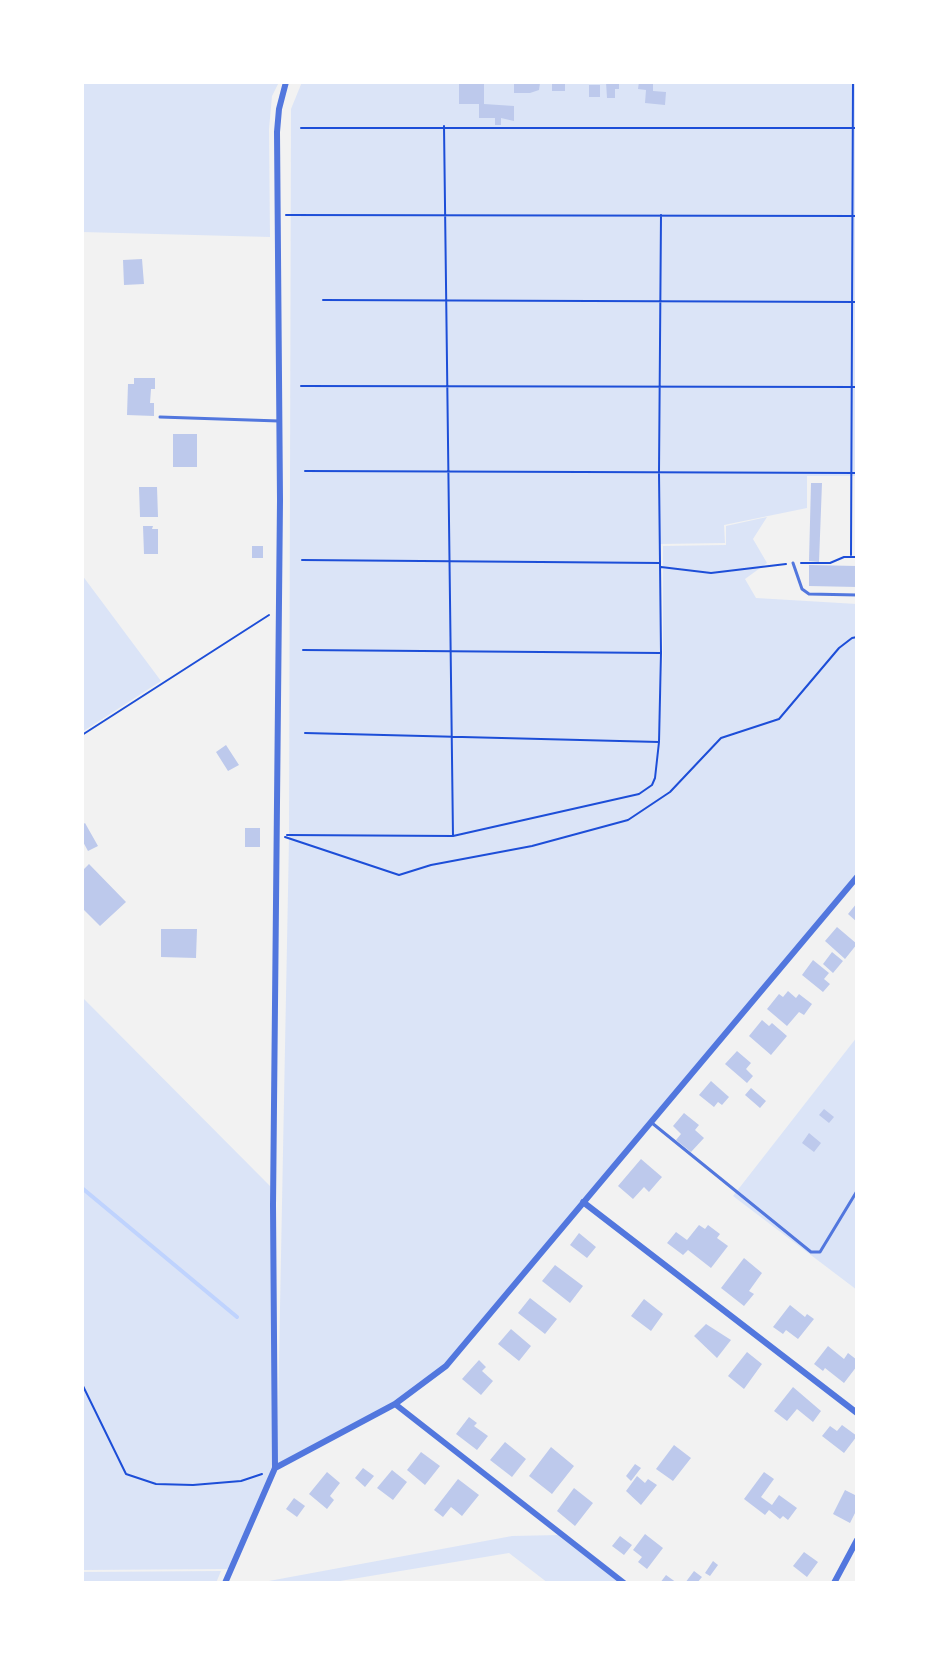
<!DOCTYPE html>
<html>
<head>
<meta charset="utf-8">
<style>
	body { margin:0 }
	#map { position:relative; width:939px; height:1665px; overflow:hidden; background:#f2f2f2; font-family:Overpass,sans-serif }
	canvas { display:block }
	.frame { position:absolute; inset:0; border:84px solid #fff; pointer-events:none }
</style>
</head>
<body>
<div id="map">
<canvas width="939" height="1665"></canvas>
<div class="frame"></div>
</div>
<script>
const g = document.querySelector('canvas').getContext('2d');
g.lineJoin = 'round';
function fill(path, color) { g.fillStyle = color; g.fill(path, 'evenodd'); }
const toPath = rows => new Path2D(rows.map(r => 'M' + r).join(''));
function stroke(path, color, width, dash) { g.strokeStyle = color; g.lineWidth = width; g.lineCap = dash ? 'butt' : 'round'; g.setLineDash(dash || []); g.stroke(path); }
fill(toPath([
	[82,82,279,82,272,96,269,129,270,237,82,232],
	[302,82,857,82,857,476,807,476,807,508,724,525,725,543,660,544,661,653,658,757,663,653,663,546,726,545,726,526,767,517,753,539,767,563,745,579,756,598,857,604,857,877,446,1366,409,1395,277,1464,289,839,291,109],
	[82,575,161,681,82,732],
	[82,997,270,1186,275,1468,231,1569,82,1570],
	[857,1037,857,1290,733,1196],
	[560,1535,624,1583,548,1583,509,1553,328,1583,258,1583,512,1536],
	[221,1571,216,1583,82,1583,82,1572]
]), '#dbe4f7');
stroke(toPath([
	[82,1188,237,1317]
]), '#bfd3fe', 4);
fill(toPath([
	[459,82,484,82,484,104,514,106,514,121,501,118,501,125,495,125,495,118,479,118,479,104,459,104],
	[514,82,540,83,539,90,530,93,514,93],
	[552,82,565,82,565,91,552,91],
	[606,82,619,82,619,89,615,89,615,98,607,98],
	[639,82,653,82,653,91,666,92,665,105,645,103,646,90,638,89],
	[589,85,600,85,600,97,589,97],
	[142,259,144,284,124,285,123,260],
	[134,378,155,378,155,389,151,389,150,403,154,403,154,416,127,415,128,384,134,384],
	[173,434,197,434,197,467,173,467],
	[811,483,822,483,819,562,809,561],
	[139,487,157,487,158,517,140,517],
	[143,526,153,526,152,529,158,529,158,554,144,554],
	[252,546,263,546,263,558,252,558],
	[809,565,857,566,857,587,809,586],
	[226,745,239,765,228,771,216,752],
	[85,823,98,846,88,851,82,840,82,825],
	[245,828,260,828,260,847,245,847],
	[89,864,126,902,100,926,82,908,82,871],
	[857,903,857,922,848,914],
	[837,927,857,944,845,959,825,941],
	[161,929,197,929,196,958,161,957],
	[832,952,843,961,833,973,823,964],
	[813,960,829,973,824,979,830,984,823,992,802,975],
	[788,991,796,998,799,994,812,1004,804,1015,799,1012,787,1026,767,1009,779,994,783,997],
	[762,1020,769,1026,772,1023,787,1036,771,1055,749,1036],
	[737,1051,751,1063,746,1069,753,1076,747,1083,725,1064],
	[711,1081,729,1097,722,1105,718,1102,714,1107,699,1095],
	[751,1088,766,1101,760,1108,745,1095],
	[824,1109,834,1117,829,1123,819,1115],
	[684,1113,699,1125,695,1130,704,1138,691,1152,676,1140,681,1134,673,1126],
	[809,1133,821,1143,814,1152,802,1143],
	[641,1159,662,1177,649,1192,644,1187,633,1199,618,1186],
	[699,1225,705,1229,708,1225,720,1234,717,1238,728,1246,711,1268,688,1250,683,1255,667,1243,676,1232,687,1240],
	[579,1233,596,1247,587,1258,570,1245],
	[744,1258,762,1273,749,1291,754,1294,744,1306,721,1288],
	[555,1265,583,1286,570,1303,542,1281],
	[530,1298,557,1319,545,1334,518,1313],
	[644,1299,663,1314,651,1331,631,1316],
	[790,1305,805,1317,807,1314,814,1319,798,1339,786,1330,783,1334,773,1327],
	[706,1324,731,1340,717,1358,694,1336],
	[511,1329,531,1346,519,1361,498,1344],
	[828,1346,844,1359,848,1353,857,1360,857,1366,844,1383,825,1368,823,1371,814,1364],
	[747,1352,762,1364,744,1389,728,1376],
	[479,1360,486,1367,482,1371,493,1381,481,1395,462,1379],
	[793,1387,821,1411,813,1422,797,1409,787,1421,774,1411],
	[469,1417,477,1423,474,1426,488,1436,477,1450,456,1434],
	[842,1425,857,1436,844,1453,822,1436,830,1426,837,1431],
	[505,1442,526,1459,512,1477,490,1460],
	[674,1445,691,1458,673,1481,656,1469],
	[551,1447,574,1466,552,1494,529,1476],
	[421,1452,440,1466,425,1485,407,1470],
	[635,1464,641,1468,631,1481,626,1476],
	[363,1468,374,1476,365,1487,355,1478],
	[392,1470,407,1482,393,1500,377,1488],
	[327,1472,340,1483,330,1496,334,1500,327,1509,309,1494],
	[764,1472,774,1479,761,1497,772,1505,779,1495,797,1508,788,1520,783,1516,780,1519,769,1510,765,1515,744,1499],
	[637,1476,645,1483,648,1479,657,1485,641,1505,626,1491],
	[458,1479,479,1495,462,1516,451,1507,443,1517,434,1510],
	[574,1488,593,1503,575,1526,557,1511],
	[845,1490,857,1496,857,1509,850,1523,833,1514],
	[294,1498,305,1506,297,1517,286,1509],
	[645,1534,663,1548,647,1569,638,1562,642,1557,633,1550],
	[620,1536,632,1545,624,1555,612,1546],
	[804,1552,818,1562,807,1577,793,1566],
	[713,1561,718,1565,710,1576,705,1573],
	[694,1571,702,1577,697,1583,685,1583],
	[666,1575,677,1583,660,1583]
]), '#bdc9ec');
stroke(toPath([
	[444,126,453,836],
	[301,128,857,128],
	[286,215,857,216],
	[323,300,857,302],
	[301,386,857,387],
	[305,471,857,473],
	[851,555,853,82],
	[302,560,660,563],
	[801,563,830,563,844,557,857,557],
	[661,567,711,573,786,564],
	[303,650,660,653],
	[305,733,659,742],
	[82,735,269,615],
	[287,835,453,836,639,794,652,785,655,778,659,742,661,653,659,473,661,215],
	[285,837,399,875,431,865,532,846,628,820,670,792,721,738,779,719,839,648,852,638,857,637],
	[82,1384,126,1474,156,1484,193,1485,241,1481,262,1474]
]), '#1d4ed8', 2);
stroke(toPath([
	[160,417,279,421],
	[793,563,802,589,809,594,857,595],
	[652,1123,811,1252,820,1252,857,1191]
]), '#5277de', 3);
stroke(toPath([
	[583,1202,857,1413],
	[395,1404,624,1583],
	[275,1468,395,1404,446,1366,857,877],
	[225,1583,275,1468,273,1205,280,500,277,132,279,109,286,82],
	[834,1583,857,1540]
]), '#5277de', 6);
</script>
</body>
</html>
